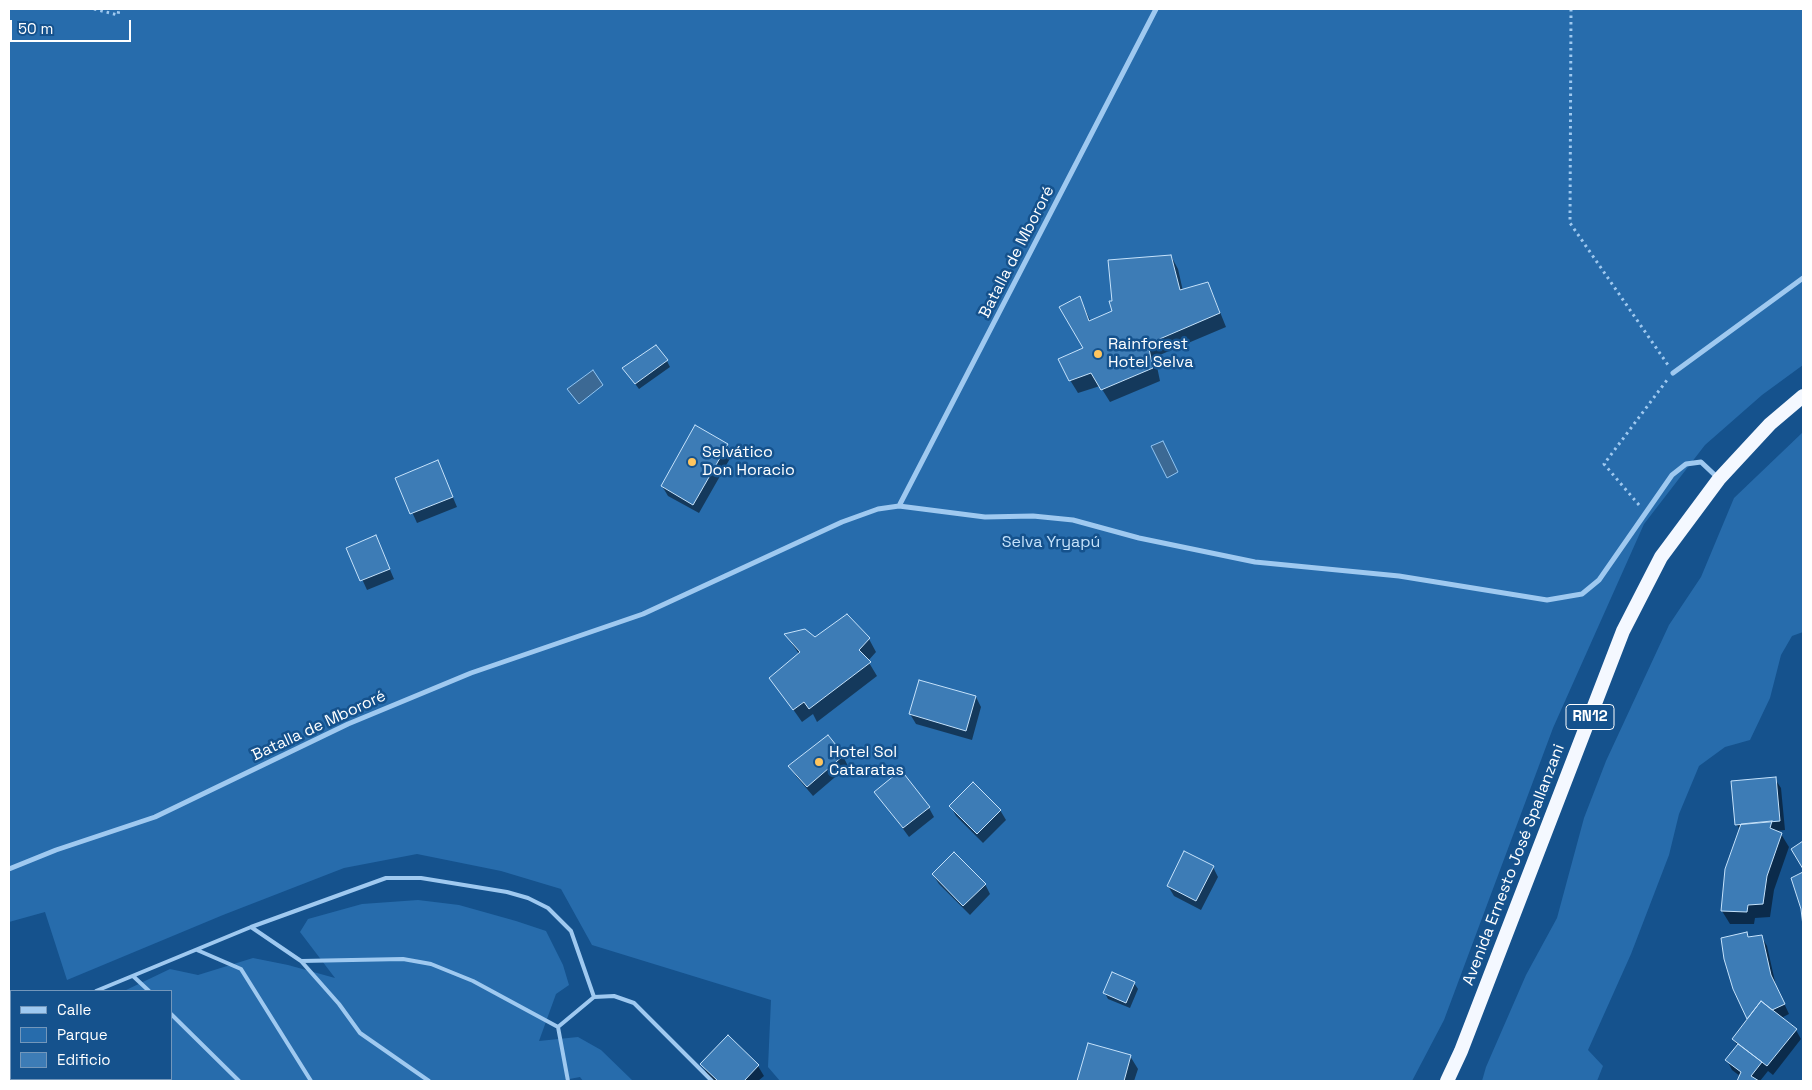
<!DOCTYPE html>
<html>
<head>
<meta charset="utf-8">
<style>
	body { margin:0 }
	#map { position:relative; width:1812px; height:1090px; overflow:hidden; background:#15528d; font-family:"Space Grotesk",sans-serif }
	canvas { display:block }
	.frame { position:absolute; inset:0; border:10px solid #fff; pointer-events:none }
	.legend { position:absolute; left:10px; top:990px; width:162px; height:90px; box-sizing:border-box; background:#15528d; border:1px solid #7397bb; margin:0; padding:6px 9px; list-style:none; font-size:15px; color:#fff }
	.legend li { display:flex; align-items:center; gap:10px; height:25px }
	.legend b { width:25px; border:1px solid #7397bb }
	.scale { position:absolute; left:10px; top:20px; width:121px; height:22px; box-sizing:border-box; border:2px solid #fff; border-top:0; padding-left:6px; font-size:15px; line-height:18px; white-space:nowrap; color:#fff; -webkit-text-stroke:4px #15528d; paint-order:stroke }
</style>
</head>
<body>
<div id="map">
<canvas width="1812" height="1090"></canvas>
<div class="frame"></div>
<ul class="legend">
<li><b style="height:6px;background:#9fc9f0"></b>Calle</li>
<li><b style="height:14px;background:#276cac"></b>Parque</li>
<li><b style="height:14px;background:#3d7cb6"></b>Edificio</li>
</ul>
<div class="scale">50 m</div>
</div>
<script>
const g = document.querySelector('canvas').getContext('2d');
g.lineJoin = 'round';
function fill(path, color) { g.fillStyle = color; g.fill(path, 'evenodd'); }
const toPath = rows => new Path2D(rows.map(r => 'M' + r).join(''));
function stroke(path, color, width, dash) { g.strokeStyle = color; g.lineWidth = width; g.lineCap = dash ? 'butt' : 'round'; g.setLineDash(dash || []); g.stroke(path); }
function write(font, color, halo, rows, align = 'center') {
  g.font = font + ' "Space Grotesk",sans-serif'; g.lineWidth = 5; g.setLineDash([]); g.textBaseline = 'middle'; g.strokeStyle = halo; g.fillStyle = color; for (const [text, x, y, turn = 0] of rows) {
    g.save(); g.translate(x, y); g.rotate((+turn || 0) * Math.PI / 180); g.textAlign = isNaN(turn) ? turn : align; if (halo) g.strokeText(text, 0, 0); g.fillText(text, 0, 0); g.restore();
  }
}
fill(toPath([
	[9,9,1803,9,1803,365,1762,395,1705,445,1644,524,1553,728,1444,1020,1412,1081,780,1081,768,1067,771,1000,592,945,561,889,501,871,417,854,344,868,223,915,67,980,45,912,9,922],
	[1803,432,1803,632,1792,636,1781,655,1770,698,1750,740,1725,747,1699,766,1679,814,1669,855,1631,954,1588,1050,1603,1066,1597,1081,1482,1081,1486,1067,1526,975,1557,918,1584,818,1606,761,1669,625,1701,577,1734,498],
	[418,900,459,905,516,921,546,931,563,965,569,985,556,994,539,1041,578,1037,601,1050,633,1081,583,1081,580,1077,559,1081,9,1081,9,1071,11,1073,11,1079,171,1079,171,991,124,991,170,969,198,975,253,958,288,965,335,978,300,932,308,919,362,904]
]), '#276cac');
const water = toPath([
	[593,370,603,385,579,404,567,389,593,370],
	[1163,441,1178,472,1167,478,1151,446,1163,441]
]);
fill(water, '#3c6994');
stroke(water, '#91c5f3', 1);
fill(toPath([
	[1171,256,1178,269,1183,291,1207,284,1214,297,1226,327,1155,357,1160,381,1110,402,1100,386,1078,393,1070,380,1084,348,1080,298,1091,322,1113,312],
	[667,361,670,367,639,389,624,369],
	[727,445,732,455,699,513,668,496,662,486],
	[438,462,457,507,417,523,397,479],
	[376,537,394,579,367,590,348,548],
	[786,635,814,638,869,639,876,652,868,661,877,676,817,722,813,714,802,722,771,678,799,654],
	[920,681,976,697,981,707,972,740,916,724,910,714],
	[843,756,848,766,813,796,796,776,790,767],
	[1775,779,1781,788,1785,830,1774,831,1781,834,1789,847,1774,890,1770,917,1755,918,1754,924,1730,924,1722,911,1740,830,1737,825],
	[876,792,929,808,934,817,909,837],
	[951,807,1000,810,1006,820,983,843,956,816],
	[1213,867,1218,877,1201,910,1174,896,1168,886],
	[933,875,985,884,990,894,970,915,939,884],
	[1747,933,1749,938,1761,936,1767,946,1776,986,1789,1014,1781,1018,1796,1030,1801,1039,1773,1075,1768,1071,1760,1081,1738,1081,1740,1076,1732,1070,1727,1060,1738,1046,1733,1039,1749,1019,1734,988],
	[1134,983,1138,989,1130,1008,1108,999,1105,993],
	[728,1037,758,1066,764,1076,758,1081,715,1081,707,1074,702,1064],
	[1089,1044,1130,1056,1138,1069,1134,1081,1079,1081]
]), '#0007');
const building = toPath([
	[1171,255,1180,290,1208,282,1220,313,1148,344,1153,368,1101,390,1091,373,1069,381,1058,359,1083,348,1059,307,1080,296,1089,321,1112,311,1109,301,1112,301,1108,260,1171,255],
	[656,345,668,360,635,384,622,368,656,345],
	[695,425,728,444,693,505,661,486,695,425],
	[438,460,453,497,410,514,395,478,438,460],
	[376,535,390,569,360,581,346,548,376,535],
	[847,614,870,638,859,650,871,662,809,709,804,702,793,710,769,678,800,652,784,634,805,629,815,637,847,614],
	[919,680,976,696,966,731,909,714,919,680],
	[828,735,844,755,807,787,788,766,828,735],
	[901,770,930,807,903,828,874,792,901,770],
	[1776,777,1780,821,1735,825,1731,781,1776,777],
	[973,782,1001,810,977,834,949,806,973,782],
	[1772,821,1770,828,1782,833,1767,876,1763,904,1748,905,1747,912,1721,911,1725,869,1741,824,1772,821],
	[1803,841,1803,869,1791,849,1803,841],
	[1184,851,1214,866,1196,901,1167,886,1184,851],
	[954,852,986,884,963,906,932,874,954,852],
	[1803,872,1803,926,1801,909,1791,878,1803,872],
	[1747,932,1748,937,1762,935,1771,975,1785,1004,1772,1010,1761,1001,1747,1019,1733,989,1724,959,1721,938,1747,932],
	[1112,972,1135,982,1126,1003,1103,993,1112,972],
	[1761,1001,1797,1029,1767,1066,1732,1039,1761,1001],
	[728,1035,759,1065,744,1081,718,1081,700,1064,728,1035],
	[1088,1043,1131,1055,1124,1081,1077,1081,1088,1043],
	[1738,1044,1762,1062,1751,1076,1759,1081,1737,1081,1741,1072,1725,1060,1738,1044]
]);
fill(building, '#3d7cb6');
stroke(building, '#c5e2fb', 1);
stroke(toPath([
	[94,9,118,15,119,9],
	[1571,9,1570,223,1668,365],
	[1639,505,1604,464,1667,380]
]), '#9fc9f0', 3, [2.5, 4]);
stroke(toPath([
	[251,927,301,961,339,1004,360,1033,429,1081],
	[197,950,241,969,311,1081],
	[301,961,403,959,431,964,473,981,558,1027,594,997],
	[133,976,149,991],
	[96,991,251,927,386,878,421,878,507,892,528,898,548,908,571,931,594,997,614,996,634,1003,712,1081],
	[171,1014,239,1081],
	[558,1027,568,1081],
	[9,1034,11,1033],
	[9,1049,11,1051],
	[40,1079,43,1081],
	[153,1079,156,1081]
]), '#9fc9f0', 4);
stroke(toPath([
	[1673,373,1803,278],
	[899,506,1156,9],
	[9,869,56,850,155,817,348,724,471,673,643,614,842,522,878,509,899,506,985,517,1033,516,1073,520,1139,538,1255,562,1399,576,1547,600,1582,594,1599,580,1672,475,1686,464,1701,462,1718,478]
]), '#9fc9f0', 5);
stroke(toPath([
	[1447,1081,1461,1051,1623,631,1661,557,1719,479,1770,424,1803,396]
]), '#f4f8ff', 14);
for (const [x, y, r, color] of [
	[1098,354,5,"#ffc55e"],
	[692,462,5,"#ffc55e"],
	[819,762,5,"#ffc55e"]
]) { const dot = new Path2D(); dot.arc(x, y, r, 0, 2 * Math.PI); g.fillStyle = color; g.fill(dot); stroke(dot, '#15528d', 2); }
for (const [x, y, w] of [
	[1590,717,48]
]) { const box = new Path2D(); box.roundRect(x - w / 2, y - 12.5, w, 25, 4); g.fillStyle = '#15528d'; g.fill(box); stroke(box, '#fff', 1); }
write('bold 15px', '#fff', null, [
	["RN12",1590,717]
]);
write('16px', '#fff', '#15528d', [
	["Batalla de Mbororé",1017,252,-63],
	["Batalla de Mbororé",319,726,-25],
	["Avenida Ernesto José Spallanzani",1514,865,-69]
]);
write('16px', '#fff', '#15528d', [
	["Rainforest",1108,345],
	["Hotel Selva",1108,363],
	["Selvático",702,453],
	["Don Horacio",702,471],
	["Hotel Sol",829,753],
	["Cataratas",829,771]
], 'left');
write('16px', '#c5e2fb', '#15528d', [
	["Selva Yryapú",1051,543]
]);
</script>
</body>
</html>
